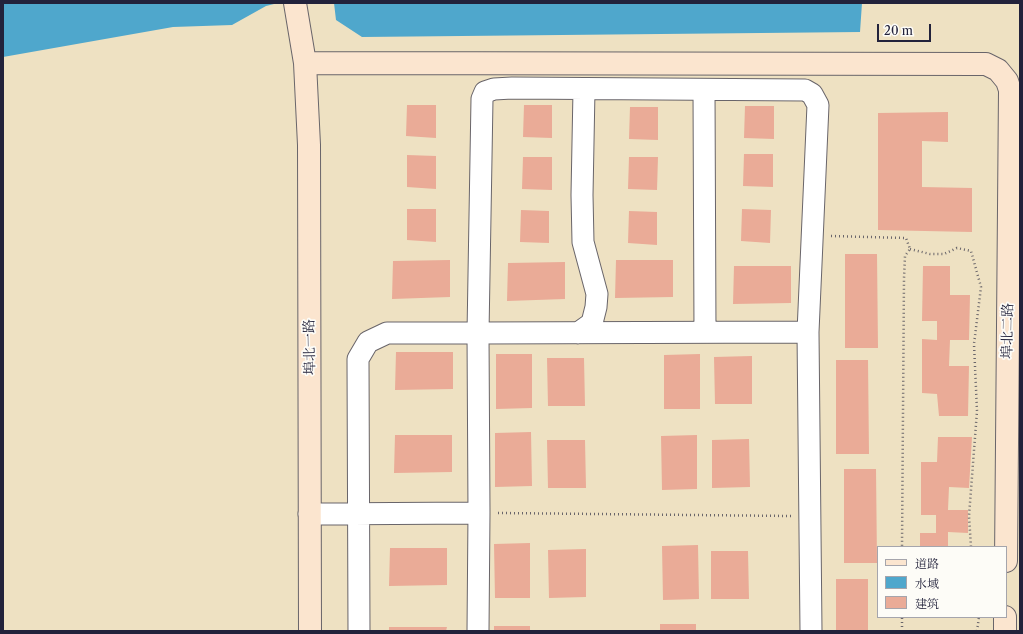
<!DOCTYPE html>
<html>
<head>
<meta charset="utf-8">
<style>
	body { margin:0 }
	#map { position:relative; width:1023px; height:634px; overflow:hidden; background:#eee1c2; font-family:"Libre Caslon Text","Noto Serif SC",serif }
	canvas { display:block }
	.frame { position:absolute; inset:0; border:4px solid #22223b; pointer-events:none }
	.legend { position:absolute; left:877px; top:546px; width:130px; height:72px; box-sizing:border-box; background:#fdfcf7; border:1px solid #a5a5ac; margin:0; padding:5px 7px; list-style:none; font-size:12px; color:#22223b }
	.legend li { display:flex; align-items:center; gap:8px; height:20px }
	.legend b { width:20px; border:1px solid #a5a5ac }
	.scale { position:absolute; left:877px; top:24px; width:54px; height:18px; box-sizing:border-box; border:2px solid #22223b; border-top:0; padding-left:5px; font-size:12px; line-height:14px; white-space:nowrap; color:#22223b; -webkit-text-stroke:3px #fdfcf7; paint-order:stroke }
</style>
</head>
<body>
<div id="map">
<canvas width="1023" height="634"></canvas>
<div class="frame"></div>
<ul class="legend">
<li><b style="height:5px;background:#fbe5cf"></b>道路</li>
<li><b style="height:11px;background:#4fa7cc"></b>水域</li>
<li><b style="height:11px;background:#eaab97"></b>建筑</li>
</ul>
<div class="scale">20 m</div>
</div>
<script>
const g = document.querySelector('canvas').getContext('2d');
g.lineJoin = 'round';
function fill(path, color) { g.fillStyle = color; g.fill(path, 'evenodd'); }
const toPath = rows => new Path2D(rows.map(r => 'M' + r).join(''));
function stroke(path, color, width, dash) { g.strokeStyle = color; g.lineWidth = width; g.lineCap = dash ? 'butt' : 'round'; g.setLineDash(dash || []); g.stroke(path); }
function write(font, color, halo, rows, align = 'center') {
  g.font = font + ' "Libre Caslon Text","Noto Serif SC",serif'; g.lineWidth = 3.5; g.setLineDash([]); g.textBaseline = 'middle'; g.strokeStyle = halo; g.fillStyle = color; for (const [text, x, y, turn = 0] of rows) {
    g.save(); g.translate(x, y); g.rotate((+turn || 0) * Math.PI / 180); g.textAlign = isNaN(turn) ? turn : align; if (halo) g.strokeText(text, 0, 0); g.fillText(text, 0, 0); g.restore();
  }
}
fill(toPath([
	[3,3,278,3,266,6,232,25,173,27,3,57],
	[334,3,862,3,860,32,362,37,336,20]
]), '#4fa7cc');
fill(toPath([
	[407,105,436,105,436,138,406,136],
	[524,105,552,105,552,138,523,137],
	[745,106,774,106,774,139,744,138],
	[630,107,658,107,658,140,629,139],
	[948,112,948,142,922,141,922,187,972,188,972,232,878,230,878,113],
	[744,154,773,154,773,187,743,186],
	[407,155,436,156,436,189,407,187],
	[523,157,552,157,552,190,522,189],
	[629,157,658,157,657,190,628,189],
	[407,209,436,209,436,242,407,240],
	[742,209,771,210,770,243,741,241],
	[521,210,549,211,549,243,520,242],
	[629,211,657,212,657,245,628,243],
	[845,254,877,254,878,348,845,348],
	[450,260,450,297,392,299,393,261],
	[616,260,673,260,673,297,615,298],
	[565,262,565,299,507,301,508,263],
	[734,266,791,266,791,303,733,304],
	[923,266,950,266,950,295,970,295,969,340,950,340,949,366,969,366,968,416,939,416,937,394,922,393,922,339,937,340,937,321,922,321],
	[396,352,453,352,453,389,395,390],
	[496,354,532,354,532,408,496,409],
	[700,354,700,409,664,409,664,355],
	[752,356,752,404,715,404,714,357],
	[547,358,584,358,585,406,548,406],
	[836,360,868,360,869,454,836,454],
	[531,432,532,486,495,487,495,433],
	[395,435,452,435,452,472,394,473],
	[697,435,697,489,662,490,661,436],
	[938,437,972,437,969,488,949,487,948,510,968,510,968,533,948,532,948,547,920,547,920,533,936,533,936,515,921,515,921,462,937,462],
	[749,439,750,487,712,488,712,440],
	[547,440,585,440,586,488,548,488],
	[844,469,876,469,877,563,844,563],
	[530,543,530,598,495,598,494,544],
	[698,545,699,599,663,600,662,546],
	[390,548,447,548,447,585,389,586],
	[586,549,586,597,549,598,548,550],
	[711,551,748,551,749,599,711,599],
	[836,579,868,579,868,631,836,631],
	[660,624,696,624,696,631,660,631],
	[494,626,530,626,530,631,494,631],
	[389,627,447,627,446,631,389,631]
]), '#eaab97');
const street = toPath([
	[704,90,705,332],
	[578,333,592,323,596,307,597,294,583,242,582,195,584,90],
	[479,513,478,333,808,332,811,631],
	[309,514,479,513,478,631],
	[359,631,358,359,368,342,387,333,478,333,482,99,485,92,494,89,512,88,805,90,812,94,818,105,808,332]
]);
const secondary = toPath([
	[295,3,305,63,309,145,310,631],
	[305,63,986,64,998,70,1007,81,1010,90,1006,561],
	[1005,617,1005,631]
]);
stroke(street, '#69656a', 23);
stroke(secondary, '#69656a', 24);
stroke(toPath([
	[831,236,906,238,910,249,905,256,904,278,902,547],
	[910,249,930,254,944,254,957,248,971,251,981,287,974,344,977,411,969,516,971,547],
	[498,513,791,516],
	[902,631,902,617],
	[977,631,979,617]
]), '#69656a', 2.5, [1, 3]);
stroke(street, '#fff', 21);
stroke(secondary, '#fbe5cf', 22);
write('14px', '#22223b', '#fdfcf7', [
	["埠北二路",1008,331,-89],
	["埠北一路",310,347,-91]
]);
</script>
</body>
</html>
